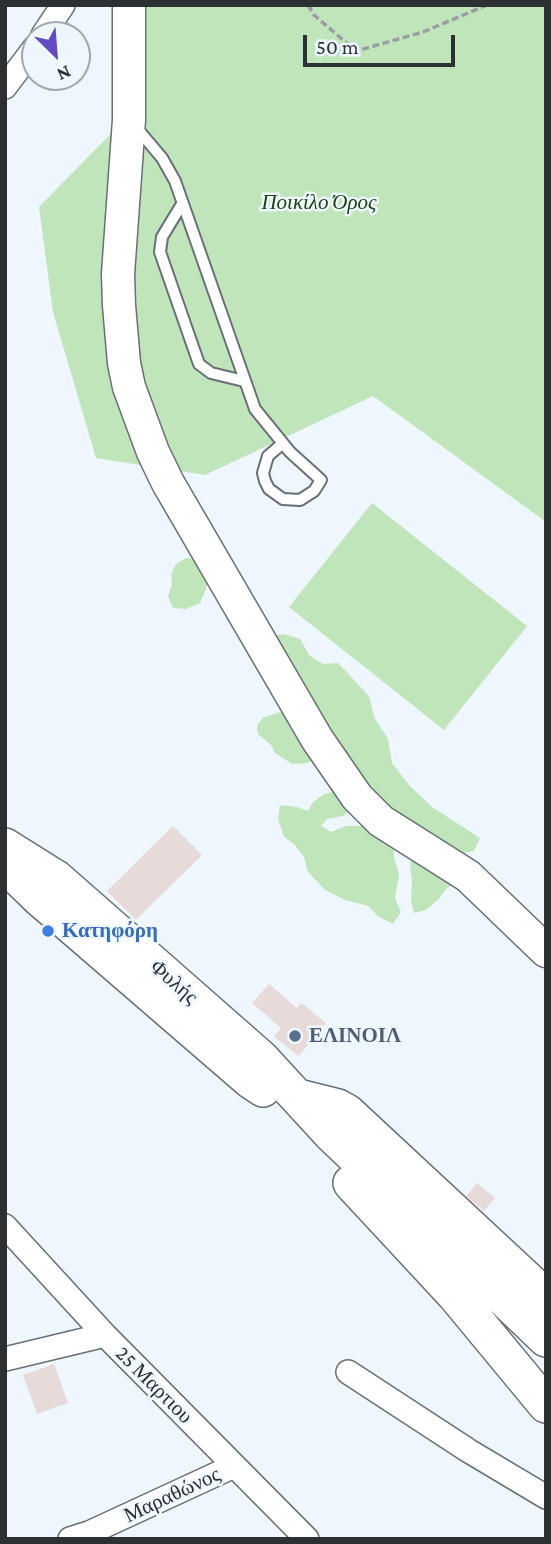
<!DOCTYPE html>
<html>
<head>
<meta charset="utf-8">
<style>
	body { margin:0 }
	#map { position:relative; width:551px; height:1544px; overflow:hidden; background:#eef6fe; font-family:"Crimson Pro",serif }
	canvas { display:block }
	.frame { position:absolute; inset:0; border:7px solid #2d3033; pointer-events:none }
	.north { position:absolute; left:21px; top:21px; width:70px; height:70px; box-sizing:border-box; background:#eef6fe; border:2px solid #a1a7ad; border-radius:50%; rotate:155deg; font-size:19px; font-weight:700; line-height:28px; text-align:center; color:#2d3033 }
	.north::after { content:''; display:block; margin:auto; width:24px; height:32px; background:#644ac3; clip-path:polygon(50% 0,100% 100%,50% 72%,0 100%) }
	.scale { position:absolute; left:303px; top:35px; width:152px; height:32px; box-sizing:border-box; border:4px solid #2d3033; border-top:0; padding-left:9px; font-size:21px; line-height:24px; white-space:nowrap; color:#2d3033; -webkit-text-stroke:5px #eef6fe; paint-order:stroke }
</style>
</head>
<body>
<div id="map">
<canvas width="551" height="1544"></canvas>
<div class="frame"></div>
<div class="north">N</div>
<div class="scale">50 m</div>
</div>
<script>
const g = document.querySelector('canvas').getContext('2d');
g.lineJoin = 'round';
function fill(path, color) { g.fillStyle = color; g.fill(path, 'evenodd'); }
const toPath = rows => new Path2D(rows.map(r => 'M' + r).join(''));
function stroke(path, color, width, dash) { g.strokeStyle = color; g.lineWidth = width; g.lineCap = dash ? 'butt' : 'round'; g.setLineDash(dash || []); g.stroke(path); }
function write(font, color, halo, rows, align = 'center') {
  g.font = font + ' "Crimson Pro",serif'; g.lineWidth = 5; g.setLineDash([]); g.textBaseline = 'middle'; g.strokeStyle = halo; g.fillStyle = color; for (const [text, x, y, turn = 0] of rows) {
    g.save(); g.translate(x, y); g.rotate((+turn || 0) * Math.PI / 180); g.textAlign = isNaN(turn) ? turn : align; if (halo) g.strokeText(text, 0, 0); g.fillText(text, 0, 0); g.restore();
  }
}
fill(toPath([
	[142,5,546,5,546,522,373,396,205,475,96,458,53,312,39,207,138,106],
	[372,503,527,626,444,730,289,607],
	[186,558,200,559,211,577,200,603,186,609,173,608,168,596,172,584,171,575,176,564],
	[284,634,300,639,309,655,323,664,338,663,369,696,374,717,388,739,392,763,409,785,432,807,480,838,474,851,459,854,367,798,269,637],
	[289,709,318,759,307,763,292,764,275,753,271,745,258,734,257,725,263,718],
	[337,791,354,806,343,816,327,819,321,826,331,832,346,826,364,826,381,832,394,842,394,857,399,875,395,898,401,912,393,924,378,916,368,906,345,900,325,890,308,872,304,857,294,844,284,837,278,819,280,805,297,807,308,811,313,802,324,794],
	[414,854,457,882,447,888,439,899,426,910,414,913,411,900,412,881,410,865]
]), '#c1e5bb');
fill(toPath([
	[173,826,202,855,136,920,107,891],
	[269,984,297,1008,301,1003,326,1023,299,1056,274,1037,281,1028,252,1003],
	[477,1183,495,1198,484,1211,466,1196],
	[54,1364,68,1403,37,1414,23,1375]
]), '#e7dbd9');
const lane = toPath([
	[135,126,162,158,175,181,255,409,290,452,321,480,314,491,300,500,283,499,269,489,265,481,263,473,268,456,282,444],
	[182,204,162,237,160,252,199,364,211,373,244,381]
]);
const street = toPath([
	[43,35,63,5],
	[5,87,35,47],
	[5,1226,105,1335,307,1539],
	[5,1359,105,1335],
	[348,1372,469,1451,546,1497],
	[70,1539,89,1533,234,1466]
]);
const secondary = toPath([
	[129,5,129,120,118,274,119,305,124,363,129,387,153,452,168,483,317,739,357,797,381,821,468,876,546,951]
]);
const primary = toPath([
	[5,846,56,878,262,1059,330,1133,546,1339],
	[5,865,39,898,251,1081,263,1089],
	[298,1097,338,1107,347,1112,546,1297],
	[351,1183,455,1295,546,1405]
]);
stroke(lane, '#696f76', 14);
stroke(street, '#696f76', 26);
stroke(secondary, '#696f76', 35);
stroke(primary, '#696f76', 38);
stroke(toPath([
	[308,5,314,15,356,51,423,32,487,5]
]), '#999fa5', 3.5, [7, 3.5]);
stroke(lane, '#fff', 10);
stroke(street, '#fff', 23);
stroke(secondary, '#fff', 32);
stroke(primary, '#fff', 35);
for (const [x, y, r, color] of [
	[48,931,7,"#3f7fe0"],
	[295,1036,7,"#5c6f8a"]
]) { const dot = new Path2D(); dot.arc(x, y, r, 0, 2 * Math.PI); g.fillStyle = color; g.fill(dot); stroke(dot, '#eef6fe', 2.5); }
write('italic 21px', '#17430f', '#eef6fe', [
	["Ποικίλο Όρος",319,203]
]);
write('bold 21px', '#366cbe', '#eef6fe', [
	["Κατηφόρη",62,931]
], 'left');
write('21px', '#2d3033', '#eef6fe', [
	["Φυλής",174,982,41],
	["25 Μαρτιου",154,1385,45],
	["Μαραθώνος",172,1495,-25]
]);
write('bold 21px', '#4e5e75', '#eef6fe', [
	["ΕΛΙΝΟΙΛ",309,1036]
], 'left');
</script>
</body>
</html>
